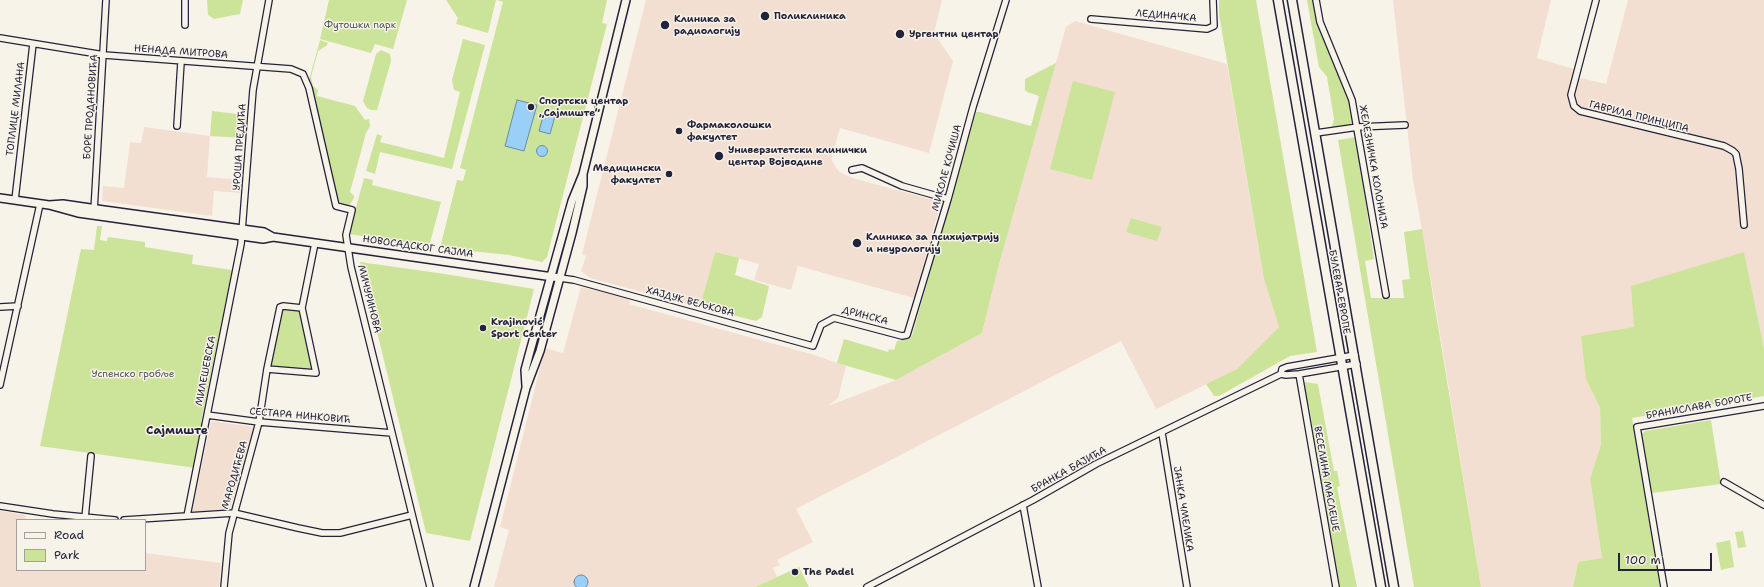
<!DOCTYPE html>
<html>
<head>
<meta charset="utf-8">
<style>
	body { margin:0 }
	#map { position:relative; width:1764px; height:587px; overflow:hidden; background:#f7f3e8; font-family:"Shantell Sans",sans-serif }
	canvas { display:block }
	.legend { position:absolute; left:16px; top:519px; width:130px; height:52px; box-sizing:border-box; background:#f7f3e8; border:1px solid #a29fa3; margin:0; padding:5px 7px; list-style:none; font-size:12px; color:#22223b }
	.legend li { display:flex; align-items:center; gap:8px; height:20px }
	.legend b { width:20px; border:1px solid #a29fa3 }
	.scale { position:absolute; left:1618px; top:553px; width:94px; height:18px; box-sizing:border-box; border:2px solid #22223b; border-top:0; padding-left:5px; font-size:12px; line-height:14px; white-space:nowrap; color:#22223b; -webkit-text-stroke:3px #f7f3e8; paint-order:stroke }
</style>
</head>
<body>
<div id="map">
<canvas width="1764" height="587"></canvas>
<ul class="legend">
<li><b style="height:5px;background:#f7f3e8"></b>Road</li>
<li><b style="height:11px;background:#cce499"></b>Park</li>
</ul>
<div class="scale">100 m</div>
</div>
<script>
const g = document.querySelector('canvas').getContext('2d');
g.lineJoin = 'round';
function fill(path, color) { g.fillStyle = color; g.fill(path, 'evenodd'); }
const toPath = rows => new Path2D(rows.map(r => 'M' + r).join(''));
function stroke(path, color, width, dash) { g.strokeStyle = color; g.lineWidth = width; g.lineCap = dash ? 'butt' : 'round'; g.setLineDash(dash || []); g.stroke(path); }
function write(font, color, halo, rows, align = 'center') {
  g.font = font + ' "Shantell Sans",sans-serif'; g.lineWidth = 3; g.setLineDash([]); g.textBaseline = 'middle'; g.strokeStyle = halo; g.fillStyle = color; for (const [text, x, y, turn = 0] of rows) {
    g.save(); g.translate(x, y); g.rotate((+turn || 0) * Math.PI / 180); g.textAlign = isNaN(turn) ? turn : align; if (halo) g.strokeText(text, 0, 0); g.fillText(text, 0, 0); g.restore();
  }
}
fill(toPath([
	[646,0,942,0,934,33,953,61,929,153,840,128,831,159,839,172,856,179,941,202,914,298,798,266,791,290,754,280,759,264,715,252,700,308,590,278,581,271,586,256,582,254],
	[1393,0,1551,0,1537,58,1574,69,1572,76,1606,84,1628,0,1764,0,1764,348,1744,253,1634,327,1586,379,1600,408,1601,444,1590,479,1602,558,1578,562,1573,587,1481,587,1434,297,1413,180],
	[1075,21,1227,64,1264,279,1279,327,1237,369,1156,409,1121,341,796,509,813,542,777,560,780,565,773,568,777,577,755,587,494,587,509,530,500,527,545,348,563,353,581,287,630,299,629,304,811,354,846,366,838,398,828,406,896,380,982,333,998,268,1066,27],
	[144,127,210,136,207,177,242,180,241,193,214,191,212,216,102,201,103,186,124,188,130,142,141,143],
	[211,421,254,427,230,509,192,512],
	[0,511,26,515,25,520,17,520,17,570,145,570,145,553,221,563,219,587,0,587]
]), '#f3dfd2');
fill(toPath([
	[207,0,243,0,240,14,214,19,208,15],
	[329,0,407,0,393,49,375,44,371,53,320,39],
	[446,0,496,0,488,33,456,24,458,18],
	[497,0,607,0,602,23,607,24,547,257,542,262,509,255,440,248,457,180,463,181,466,170,460,168,503,2],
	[1219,0,1256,0,1317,352,1290,356,1219,396,1214,396,1206,384,1237,369,1279,327,1264,279,1219,14],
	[1307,0,1313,0,1317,23,1349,102,1354,125,1332,127,1334,119,1327,77,1319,67],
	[463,39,485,45,452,169,380,152,375,174,366,171,377,134,382,136,380,142,444,158,460,92,454,90,452,80],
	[320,40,328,43,326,46,318,51,311,77,313,86,318,90,317,96,355,106,365,120,369,119,370,126,366,133,350,192,354,196,354,198,349,206,338,202,309,80],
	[381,50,390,54,391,61,377,110,371,110,367,108,363,101,376,54],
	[1056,63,998,268,982,333,896,380,837,363,844,339,888,352,889,349,894,350,897,341,908,339,912,336,975,115,976,112,980,112,1031,126,1039,96,1027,92,1025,90,1025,79],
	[1073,81,1115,92,1092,180,1050,169],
	[212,111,246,115,245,138,210,136],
	[1356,137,1374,259,1365,261,1371,298,1404,298,1402,280,1410,279,1404,232,1422,229,1481,587,1414,587,1338,140],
	[364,178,373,180,372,185,441,202,429,246,349,234],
	[1131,218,1162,227,1157,241,1126,232],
	[97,226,102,226,100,240,107,241,108,237,145,242,145,247,193,255,192,264,232,270,201,422,204,423,196,468,40,446,81,249,94,250],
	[715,252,739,258,735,275,769,286,762,317,756,321,700,307],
	[1744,252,1764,348,1764,396,1632,418,1660,587,1573,587,1578,562,1602,558,1590,479,1601,444,1600,408,1586,379,1581,336,1634,327,1631,286],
	[360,262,445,274,534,289,470,541,426,533],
	[302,308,312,369,311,371,268,369,280,309],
	[1297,381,1318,384,1334,471,1337,471,1340,486,1337,487,1357,587,1340,587,1309,406,1306,407],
	[1711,420,1721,484,1652,493,1641,438,1642,434,1645,431],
	[1743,531,1746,547,1738,548,1735,532],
	[1730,540,1734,567,1721,570,1716,543],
	[799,567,809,587,755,587]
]), '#cce499');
const water = toPath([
	[517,100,537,105,524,151,505,146,517,100],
	[544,113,555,116,550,134,539,131,544,113],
	'536.5 151a5.5 5.5 0 1 1 11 0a5.5 5.5 0 1 1-11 0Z',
	'574 582a7 7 0 1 1 14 0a7 7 0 1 1-14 0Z'
]);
fill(water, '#9ad0f8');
stroke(water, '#6a8aac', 1);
const minor = toPath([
	[1316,0,1320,22,1352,100,1386,295],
	[1596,0,1571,95,1574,106,1580,111,1724,146,1733,151,1736,154,1739,169,1744,225],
	[1091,19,1207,29,1214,26,1213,0],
	[185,25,185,0],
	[0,38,104,55,291,69,303,74,309,88,336,206,352,210,346,235,351,267,430,587],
	[177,126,181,62],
	[1316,133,1358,127,1405,125],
	[852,170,862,168,902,186,948,199],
	[15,200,33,44],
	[94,211,106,0],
	[560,278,574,280,813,346,821,325,834,318,902,336,907,335,948,199,973,107,1006,0],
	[0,307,18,306],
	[302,308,283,306,280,307,267,369,316,373,302,308,315,243],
	[1281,374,1286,375,1299,374,1357,364],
	[1299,374,1336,587],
	[0,385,40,204],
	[207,415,259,422,392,433],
	[1162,433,1187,587],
	[1724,482,1764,505],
	[1023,505,1038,587],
	[0,506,53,514,115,520],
	[187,516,241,244,253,90,269,0],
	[85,518,91,456],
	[124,520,234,513,298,528,322,533,340,533,412,515],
	[224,587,229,533,259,422,267,369],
	[867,587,1033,500,1096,464,1281,374,1282,369,1287,367,1355,355],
	[1664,587,1637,427,1764,406]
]);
const tertiary = toPath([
	[0,198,49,205,78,213,263,239,273,237],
	[49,205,63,204,104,210,264,232,273,237,560,278],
	[526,386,525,370,529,355,572,201,583,174,626,0],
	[474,587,526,388,540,351,572,233,583,186,583,174]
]);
const secondary = toPath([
	[1278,0,1381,587],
	[1292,0,1394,587]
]);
stroke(minor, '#22223b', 8);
stroke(tertiary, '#22223b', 10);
stroke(secondary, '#22223b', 11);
stroke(minor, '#f7f3e8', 5.5);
stroke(tertiary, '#f7f3e8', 7);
stroke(secondary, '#f7f3e8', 8);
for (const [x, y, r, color] of [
	[765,16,5,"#22223b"],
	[665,25,5,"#22223b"],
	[900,34,5,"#22223b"],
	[531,107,4,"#22223b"],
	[679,131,4,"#22223b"],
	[719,156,5,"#22223b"],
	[669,174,4,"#22223b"],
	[857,243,5,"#22223b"],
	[483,328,4,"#22223b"],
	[795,572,4,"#22223b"]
]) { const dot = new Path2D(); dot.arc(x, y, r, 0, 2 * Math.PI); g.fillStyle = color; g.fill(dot); stroke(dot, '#f7f3e8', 1.5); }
write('bold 10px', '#22223b', '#f7f3e8', [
	["Поликлиника",774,16],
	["Клиника за",674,19],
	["радиологију",674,31],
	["Ургентни центар",909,34],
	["Спортски центар",539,101],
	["„Сајмиште”",539,113],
	["Фармаколошки",687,125],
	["факултет",687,137],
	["Универзитетски клинички",728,150],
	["центар Војводине",728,162],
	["Медицински",661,168,"right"],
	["факултет",661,180,"right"],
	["Клиника за психијатрију",866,237],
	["и неурологију",866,249],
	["Krajinović",491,322],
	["Sport Center",491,334],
	["The Padel",803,572]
], 'left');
write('10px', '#22223b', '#f7f3e8', [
	["ЛЕДИНАЧКА",1166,16,5],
	["НЕНАДА МИТРОВА",181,52,4],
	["БОРЕ ПРОДАНОВИЋА",91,107,-86],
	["ТОПЛИЦЕ МИЛАНА",16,109,-83],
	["ГАВРИЛА ПРИНЦИПА",1639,117,14],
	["УРОША ПРЕДИЋА",240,147,-86],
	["ЖЕЛЕЗНИЧКА КОЛОНИЈА",1373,167,80],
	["МИКОЛЕ КОЧИША",947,168,-75],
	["НОВОСАДСКОГ САЈМА",418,247,8],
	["БУЛЕВАР ЕВРОПЕ",1339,292,80],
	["МИЧУРИНОВА",369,299,76],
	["ХАЈДУК ВЕЉКОВА",690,302,15],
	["ДРИНСКА",865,316,15],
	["МИЛЕШЕВСКА",206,371,-79],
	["БРАНИСЛАВА БОРОТЕ",1699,407,-10],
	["СЕСТАРА НИНКОВИЋ",300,416,5],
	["БРАНКА БАЈИЋА",1069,470,-29],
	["МАРОДИЋЕВА",235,475,-74],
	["ВЕСЕЛИНА МАСЛЕШЕ",1326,479,80],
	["ЈАНКА ЧМЕЛИКА",1183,509,81]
]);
write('10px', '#4c5252', '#f7f3e8', [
	["Футошки парк",360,25],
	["Успенско гробље",133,374]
]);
write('bold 12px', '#22223b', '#f7f3e8', [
	["Сајмиште",177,431]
]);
</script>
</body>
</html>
